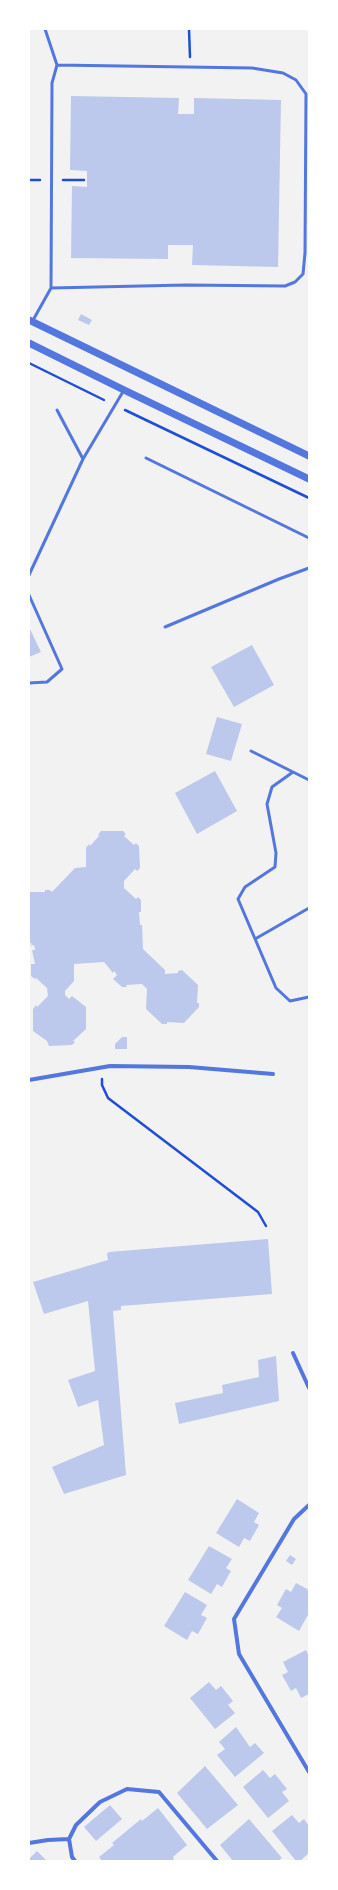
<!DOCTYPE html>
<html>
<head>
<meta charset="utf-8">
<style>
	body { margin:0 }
	#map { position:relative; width:338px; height:1890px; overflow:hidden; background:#f2f2f2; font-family:"DejaVu Sans",sans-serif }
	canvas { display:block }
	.frame { position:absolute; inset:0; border:30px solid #fff; pointer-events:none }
</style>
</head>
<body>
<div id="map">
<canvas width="338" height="1890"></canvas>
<div class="frame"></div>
</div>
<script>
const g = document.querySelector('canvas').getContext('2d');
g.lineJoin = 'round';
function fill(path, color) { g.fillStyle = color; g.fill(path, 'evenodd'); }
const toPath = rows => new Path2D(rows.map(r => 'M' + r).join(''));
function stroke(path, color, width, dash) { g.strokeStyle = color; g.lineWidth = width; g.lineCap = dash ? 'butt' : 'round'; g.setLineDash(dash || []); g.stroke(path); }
fill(toPath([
	[71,96,179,98,178,114,194,114,194,98,281,100,278,267,192,265,193,245,168,245,168,259,71,258,72,186,87,187,87,171,70,170],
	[81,314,92,320,89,325,78,320],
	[29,627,41,652,29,657],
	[252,645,274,685,234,707,211,667],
	[217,717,242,724,231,761,206,754],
	[215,771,237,811,197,834,175,793],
	[101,831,123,831,126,834,124,836,134,845,136,843,139,846,140,868,137,871,135,869,124,881,124,888,136,899,138,897,141,900,141,912,139,912,140,925,142,925,143,949,165,970,165,974,178,973,178,971,182,970,198,985,197,1003,199,1003,199,1007,184,1023,167,1022,167,1024,162,1024,146,1009,147,989,142,984,126,985,127,987,122,987,113,979,117,975,114,971,113,973,104,962,74,964,74,981,65,991,65,995,69,999,72,996,86,1007,86,1029,73,1041,75,1042,72,1045,49,1046,47,1041,33,1031,33,1009,36,1005,37,1007,48,996,47,988,36,978,35,979,31,976,31,964,35,964,32,950,35,950,34,945,30,946,32,944,29,942,29,892,45,892,45,890,50,890,52,892,75,868,86,867,86,848,89,844,90,846,99,836,98,835],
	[122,1037,127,1037,127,1049,115,1049,115,1044],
	[268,1239,272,1294,121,1306,121,1310,113,1311,126,1475,64,1494,52,1467,104,1445,98,1400,78,1407,68,1380,95,1371,88,1301,44,1314,33,1282,108,1260,107,1254,109,1252],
	[276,1356,279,1401,179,1424,175,1403,223,1393,222,1385,259,1377,258,1360],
	[237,1499,259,1513,254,1522,259,1525,250,1541,244,1538,239,1547,216,1533],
	[209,1546,232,1559,226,1568,231,1571,222,1587,217,1584,211,1594,188,1580],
	[290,1555,296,1559,292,1565,286,1561],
	[296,1583,309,1590,309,1613,299,1631,276,1617,282,1608,277,1605,286,1589,291,1592],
	[185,1592,207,1605,201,1615,207,1618,198,1634,192,1631,187,1640,164,1626],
	[306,1650,309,1656,309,1694,301,1698,296,1688,291,1691,286,1682,282,1675,288,1672,283,1662],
	[209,1682,216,1690,221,1686,233,1701,228,1705,235,1713,215,1729,190,1698],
	[236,1727,250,1747,255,1743,264,1753,235,1777,217,1755,225,1749,219,1742],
	[205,1766,238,1805,207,1829,177,1793],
	[263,1770,270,1778,275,1774,287,1789,282,1792,289,1801,268,1818,243,1787],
	[110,1805,122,1819,96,1841,84,1827],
	[158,1808,187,1845,173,1857,174,1859,171,1861,102,1861,99,1857,114,1845,112,1843,141,1819,142,1821],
	[292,1815,299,1823,304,1819,309,1826,309,1853,300,1861,296,1861,272,1831],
	[249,1819,282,1858,278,1861,233,1861,220,1845],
	[37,1851,47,1861,29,1861,29,1859]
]), '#bdc9ec');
stroke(toPath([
	[189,29,190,57],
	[29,180,40,180],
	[63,180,84,180],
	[29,363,104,400],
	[125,410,309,498],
	[102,1079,102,1085,108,1098,258,1212,266,1226]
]), '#1d4ed8', 2.5);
stroke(toPath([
	[51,288,186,285,285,286,295,282,303,274,305,253,306,94,296,80,283,73,252,68,57,65],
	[32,322,51,288,52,83,57,65,45,29],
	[57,410,83,459],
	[146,458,309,538],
	[29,575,83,459,124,390],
	[29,595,62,669,47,682,29,683],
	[165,627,279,579,309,568],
	[251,751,309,780],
	[293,772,272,787,267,804,276,853,275,867,245,887,238,899,276,988,290,1001,309,997],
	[255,939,309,908]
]), '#5277de', 3);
stroke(toPath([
	[29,1080,110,1066,189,1067,273,1074],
	[293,1353,309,1388],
	[309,1505,294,1519,234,1619,239,1654,309,1772],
	[69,1839,76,1825,100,1802,127,1789,159,1792,217,1861],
	[69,1839,72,1857,75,1861],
	[29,1843,48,1840,69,1839]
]), '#5277de', 4);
stroke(toPath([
	[29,320,309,456],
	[29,343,124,390,309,479]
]), '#5277de', 7);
</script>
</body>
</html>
